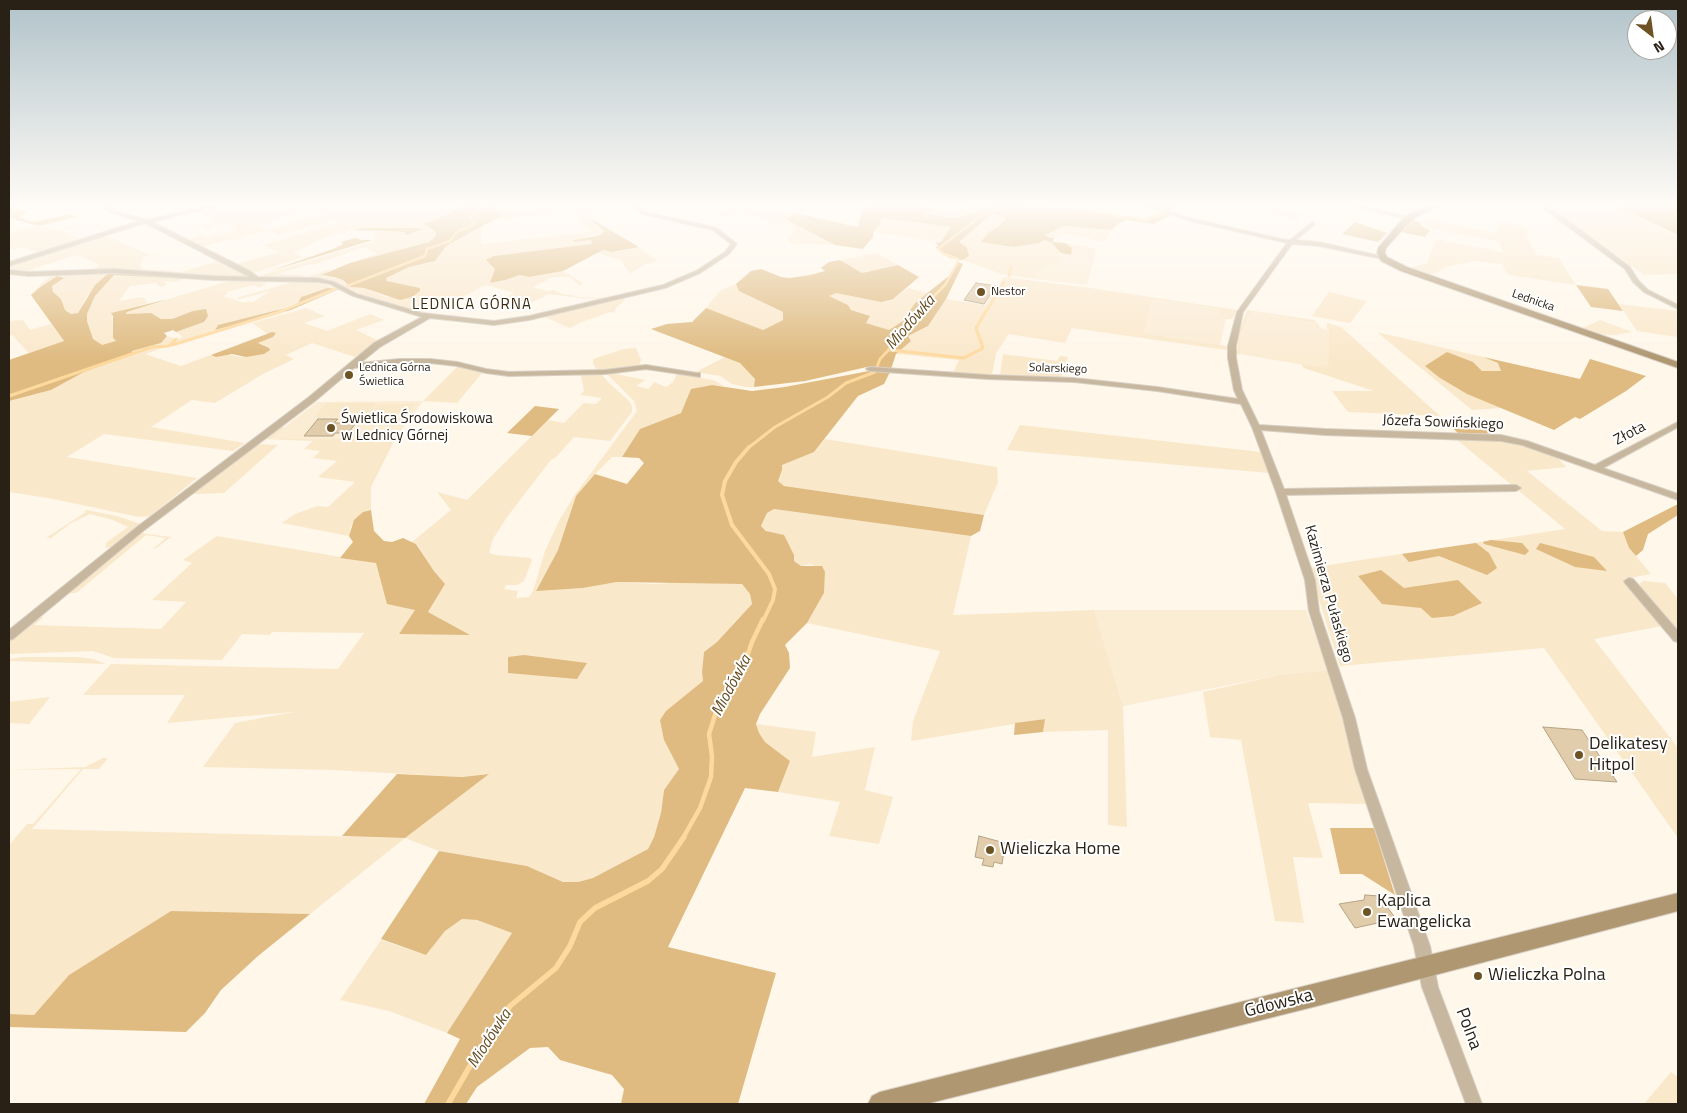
<!DOCTYPE html>
<html>
<head>
<meta charset="utf-8">
<style>
	body { margin:0 }
	#map { position:relative; width:1687px; height:1113px; overflow:hidden; background:#fff7ea; font-family:"Titillium Web",sans-serif }
	canvas { display:block }
	.frame { position:absolute; inset:0; border:10px solid #292115; pointer-events:none }
	.north { position:absolute; left:1627px; top:10px; width:50px; height:50px; box-sizing:border-box; background:#fff; border:1px solid #a9a6a1; border-radius:50%; rotate:150deg; font-size:14px; font-weight:700; line-height:20px; text-align:center; color:#292115 }
	.north::after { content:''; display:block; margin:auto; width:18px; height:22px; background:#6d5224; clip-path:polygon(50% 0,100% 100%,50% 72%,0 100%) }
</style>
</head>
<body>
<div id="map">
<canvas width="1687" height="1113"></canvas>
<div class="frame"></div>
<div class="north">N</div>
</div>
<script>
const g = document.querySelector('canvas').getContext('2d');
g.lineJoin = 'round';
function fill(path, color) { g.fillStyle = color; g.fill(path, 'evenodd'); }
const toPath = rows => new Path2D(rows.map(r => 'M' + r).join(''));
function stroke(path, color, width, dash) { g.strokeStyle = color; g.lineWidth = width; g.lineCap = dash ? 'butt' : 'round'; g.setLineDash(dash || []); g.stroke(path); }
function write(font, color, halo, rows, align = 'center') {
  g.font = font + ' "Titillium Web",sans-serif'; g.lineWidth = 4; g.setLineDash([]); g.textBaseline = 'middle'; g.strokeStyle = halo; g.fillStyle = color; for (const [text, x, y, turn = 0] of rows) {
    g.save(); g.translate(x, y); g.rotate((+turn || 0) * Math.PI / 180); g.textAlign = isNaN(turn) ? turn : align; if (halo) g.strokeText(text, 0, 0); g.fillText(text, 0, 0); g.restore();
  }
}
fill(toPath([
	[1061,253,1094,259,1087,285,1033,279,1044,267,1052,267,1062,261],
	[1152,299,1221,309,1219,317,1226,319,1220,345,1144,333],
	[1255,312,1316,323,1317,327,1329,330,1328,369,1240,354,1241,335,1250,313],
	[423,401,395,439,269,439,317,402],
	[1094,610,1306,610,1328,670,1279,675,1123,706]
]), '#fbecd4');
fill(toPath([
	[222,204,239,212,260,207,255,204,463,204,448,214,424,224,436,232,435,237,429,242,350,263,331,269,322,276,333,277,343,280,351,287,364,288,386,297,420,288,387,281,385,278,409,267,435,261,446,246,481,227,481,244,591,232,579,221,577,212,494,220,503,215,494,211,492,209,493,207,505,204,613,204,588,217,604,231,603,233,573,240,574,242,591,240,592,244,589,246,494,256,487,260,495,269,490,283,505,280,520,275,529,277,563,271,583,283,581,286,569,277,553,277,533,287,547,291,554,290,559,293,579,297,598,298,615,296,581,304,598,299,579,298,549,294,521,308,498,301,514,293,486,285,461,298,454,296,421,313,365,296,337,283,307,277,376,254,365,247,313,265,311,264,278,274,304,275,301,277,262,276,259,276,374,241,375,232,408,232,407,235,423,229,355,229,326,237,293,253,302,257,255,273,236,264,279,252,263,245,337,223,333,220,279,235,269,230,242,237,244,238,233,241,231,240,241,237,200,247,194,243,233,232,194,242,189,240,201,235,206,238,237,230,228,224,238,222,227,222,183,234,207,227,203,224,215,221,196,211,208,209],
	[312,210,326,213,269,230,260,225,236,231],
	[709,204,757,204,755,205,795,214,786,220,835,245,792,244,787,237,794,230,792,227,783,222,770,225,767,223,772,221,737,212,728,219,725,218,723,216,701,210],
	[917,204,965,204,983,210,955,218,923,214,930,209,918,206],
	[1212,204,1257,204,1305,215,1297,220,1246,208,1240,211],
	[1550,204,1678,204,1678,235,1632,214,1678,237,1678,274,1644,275,1575,226],
	[992,214,1006,218,998,227,989,232,982,242,1013,247,1044,240,1051,242,1060,251,1062,261,1052,267,1044,267,1033,279,1001,274,962,260,969,255,958,243],
	[882,218,952,227,941,242,873,232,878,227],
	[1427,220,1496,233,1502,221,1529,229,1527,237,1536,255,1559,258,1576,285,1508,275,1502,264,1473,261,1447,267,1429,276,1409,268,1427,263,1436,239,1503,252,1500,242,1431,229,1425,226],
	[135,221,138,222,9,263,40,253,22,247,13,250,9,249,9,234,38,226,58,231,67,227,84,222,63,231,69,233,78,232,69,235,83,239,135,223],
	[1064,226,1111,230,1105,242,1061,233,1054,238,1044,235],
	[115,232,105,235,150,255,144,257,140,266,144,269,181,272,218,261,214,259,217,258,250,276,193,276,115,270,59,272,94,269,100,265,77,255,32,269,35,270,32,272,53,272,51,273,22,273,9,271,9,265],
	[1065,243,1096,249,1094,259,1071,255,1072,248],
	[631,247,638,247,658,261,644,265,630,274,621,260,597,253,603,250,611,252],
	[877,253,898,265,862,273,840,260],
	[110,272,88,294,78,313,71,314,65,310,61,299,53,292,52,286,57,282,57,276,39,288,31,295,42,283,52,275],
	[114,274,184,279,173,282,163,281,167,285,160,287,156,283,130,286,119,301,143,297,148,303,112,313,113,338,116,342,102,346,93,339,87,321,87,314,95,296],
	[1004,277,1091,288,1237,310,1232,319,1226,319,1219,317,1220,309,1152,299,1144,333,1227,346,1227,350,1072,328,1065,343,1009,334,996,353,992,375,953,373,959,360,896,354,910,341,907,336,928,326,946,299,985,305],
	[235,279,290,280,267,282,259,288,254,285,227,292,228,294,223,296,242,302,253,302,270,291,240,299,236,298,292,282,313,281,336,288,327,288,307,294,301,297,298,302,273,312,218,325,215,330,145,354,181,366,211,355,216,357,226,354,240,357,264,354,264,345,257,343,273,337,275,333,268,334,252,323,306,308,325,316,304,323,327,331,370,314,384,320,356,330,379,341,355,357,312,343,286,355,294,359,263,374,215,403,192,400,151,427,245,443,233,451,104,434,67,457,197,478,150,516,139,517,48,498,9,492,9,401,51,390,84,372,132,354,132,351,161,343,167,336,176,339,183,337,176,332,204,322,182,315,172,319,161,319,151,313,129,315,126,312],
	[736,284,739,291,783,312,783,320,763,330,706,308,720,291],
	[908,288,928,293,915,303,903,321,889,330,866,323,870,316,851,310,848,305,829,296,836,293,870,300,893,299],
	[1329,292,1367,301,1350,323,1312,316],
	[623,299,625,300,617,307,614,313,610,312,579,323,570,328,545,317,542,318,597,303],
	[1619,304,1678,311,1678,337,1637,331],
	[1247,310,1314,320,1318,324,1320,328,1317,327,1316,323,1255,312,1250,313,1241,335,1240,354,1237,354,1240,330],
	[23,320,30,330,51,324,64,341,29,353,12,335,9,336,9,321],
	[1600,320,1632,332,1615,335,1596,334,1581,329],
	[1327,323,1341,327,1440,416,1348,412,1332,391,1374,391,1304,368,1301,364,1328,368,1329,330,1327,329],
	[1377,332,1483,357,1498,363,1502,371,1481,371,1473,362,1440,378,1467,394,1502,408,1472,410],
	[636,348,641,360,639,366,603,371,596,369,593,363,593,359,624,349],
	[1003,354,1057,361,1060,356,1068,357,1061,377,1000,375],
	[725,357,740,363,756,379,754,387,745,387,732,384,720,376,696,372],
	[432,363,456,364,483,372,457,403,423,401,458,366],
	[641,370,616,374,645,380,636,386,649,389,654,382,666,387,673,382,677,374,713,380,724,386,712,385,691,389,681,413,640,429,622,457,612,457,595,474,576,496,558,550,536,590,583,588,617,582,654,584,690,582,742,584,750,594,752,604,717,642,704,652,702,672,703,681,686,696,664,740,679,769,664,790,661,813,654,837,648,849,593,878,578,882,563,882,527,866,439,851,405,838,310,914,171,911,69,975,34,1015,9,1014,9,845,27,824,33,824,81,769,9,770,85,767,103,758,108,758,99,769,83,769,32,829,405,838,487,774,462,777,333,770,203,767,235,723,294,712,167,723,185,695,83,695,111,664,338,669,364,633,272,632,270,635,242,634,222,660,114,658,93,651,9,654,9,640,35,619,44,617,34,625,161,629,186,602,152,600,192,563,183,560,217,536,376,563,381,580,416,610,400,633,469,635,428,612,445,584,434,571,417,544,412,542,451,510,437,492,467,500,548,420,564,423,584,403,596,404,602,398,580,395,584,391,581,375,601,374,609,383,629,401,632,406,632,412,610,441,574,437,556,457,550,461,507,517,493,539,489,553,496,555,531,558,532,560,524,581,517,585,506,585,504,589,518,591,516,598,529,597,533,591,545,551,560,519,574,496,637,411,634,401,607,374],
	[326,403,377,403,367,417,315,417],
	[379,404,415,404,408,414,371,414],
	[1020,425,1261,452,1269,473,1007,450],
	[277,427,285,427,270,439,395,439,371,487,371,510,363,512,351,526,349,536,282,523,295,514,317,506,328,507,355,482,318,477,337,461,313,458,320,451,304,449,313,441,262,439],
	[825,439,997,467,998,482,984,515,784,486,778,481,782,470,782,465,814,452],
	[1456,439,1502,440,1535,448,1557,457,1566,467,1527,471,1602,531,1623,532,1629,548,1651,574,1624,579,1662,626,1594,639,1678,748,1678,838,1544,648,1340,666,1309,568,1565,529],
	[255,444,278,445,224,493,197,494,190,493],
	[774,509,971,536,953,615,1094,610,1123,706,1127,827,1108,825,1108,730,1043,732,1044,719,911,741,913,721,940,651,807,623,824,593,825,572,811,564,801,566,794,561,794,554,761,526,767,513],
	[86,510,117,516,141,524,110,547,105,548,107,542,128,527,113,520,90,514,71,523,51,538,46,538,86,512,84,511],
	[140,533,171,537,155,549,153,549,166,538,146,535,81,589,76,593,68,593],
	[1643,581,1665,583,1678,599,1678,632,1638,585],
	[23,657,77,657,93,659,106,664,9,661,9,659],
	[1328,670,1367,804,1308,803,1323,858,1293,857,1304,923,1275,921,1241,740,1210,737,1203,692,1279,675],
	[50,697,29,724,9,723,9,702],
	[756,724,816,732,812,757,875,747,865,790,893,797,879,844,829,836,840,802,778,792,790,761,765,742,759,733],
	[462,919,477,920,512,933,447,1033,389,1011,340,1000,381,940,426,955,445,931],
	[1671,1072,1678,1077,1678,1104,1644,1104]
]), '#fae8cb');
fill(toPath([
	[463,204,505,204,492,209,503,215,446,246,435,261,409,267,386,278,387,281,420,288,420,291,412,297,400,300,364,288,351,287,343,280,334,277,321,275,350,263,429,242,435,237,436,232,424,224,448,214],
	[864,204,917,204,918,206,931,209,924,214,955,218,983,210,965,204,992,204,998,206,1007,204,1026,204,1027,207,1077,208,1144,219,1163,212,1172,215,1153,224,1127,220,1119,223,1111,230,1064,226,1045,235,1048,237,1054,238,1053,242,1065,243,1072,248,1071,255,1061,253,1051,242,1044,240,1039,243,1013,247,981,242,989,232,998,227,1006,218,992,214,959,242,967,248,969,256,962,260,949,258,936,248,938,245,935,243,941,242,951,227,882,218,878,227,873,232,873,237,863,249,835,245,785,219,796,213,858,227,861,213,866,207],
	[1613,204,1678,204,1678,235],
	[9,206,28,212,19,217,33,222,71,214,76,217,39,226,9,218],
	[588,217,639,247,611,252,603,250,563,271,529,277,520,275,505,280,490,283,495,269,486,260,494,256,592,244,591,240,573,242,573,240,597,236,603,233,604,231],
	[1413,220,1420,222,1421,226,1430,230,1425,237,1401,232],
	[1355,222,1387,233,1378,242,1342,234],
	[364,228,416,228,423,229,407,235,404,234,406,232,352,230],
	[355,238,362,240,373,240,267,272,333,249,343,244,341,242],
	[840,260,862,273,898,265,919,277,893,299,881,302,836,293,829,296,848,305,851,310,870,316,866,323,889,330,903,321,915,303,950,275,957,262,963,264,946,299,928,326,908,336,911,341,896,354,891,369,867,367,805,381,754,387,755,379,740,363,651,329,667,324,692,322,706,308,763,330,783,320,783,312,739,291,736,284,751,271,761,269,781,277,790,278,810,275,825,271,821,268,829,262],
	[110,272,191,277,188,279,114,275,95,296,87,314,87,321,93,339,102,345,116,341,113,338,113,316,111,313,168,299,127,312,126,314,151,313,161,319,172,319,193,311,206,309,208,316,204,322,176,332,173,330,164,333,167,336,161,343,132,351,132,354,84,372,51,390,9,401,9,360,64,341,31,295,39,288,57,276,61,277,64,278,52,286,53,292,61,299,65,310,71,314,78,313,95,285],
	[1576,285,1608,289,1623,311,1591,307],
	[327,288,339,289,291,310,215,330,218,325,286,308,298,303,301,297],
	[272,332,276,333,273,337,258,343,269,348,270,350,264,354,246,357,232,354,216,357,211,355],
	[1447,352,1473,362,1482,371,1501,371,1498,363,1483,357,1580,379,1590,359,1646,376,1626,391,1580,419,1575,417,1554,430,1467,394,1440,378,1425,366],
	[869,371,890,372,884,384,858,396,814,452,782,465,782,470,778,481,784,486,984,515,980,531,971,536,774,509,767,513,761,526,766,531,784,535,794,555,794,561,801,566,822,566,825,572,824,593,807,623,785,645,789,653,790,668,760,714,756,724,759,733,765,742,790,761,778,792,745,788,668,947,776,973,738,1104,621,1104,624,1089,612,1075,560,1060,548,1047,530,1048,477,1087,466,1104,424,1104,460,1039,447,1033,512,933,477,920,462,919,445,931,426,955,381,939,439,851,527,866,563,882,578,882,593,878,648,849,654,837,661,813,664,790,679,769,664,740,660,720,666,711,703,681,702,672,704,652,717,642,752,604,750,594,742,584,617,582,583,588,536,591,558,550,576,496,595,474,627,484,644,463,639,458,622,457,640,429,681,413,691,389,712,385,752,391,785,387],
	[535,406,559,409,532,436,507,433],
	[1475,419,1493,434,1458,433,1446,422],
	[1678,504,1678,515,1648,534,1643,550,1636,556,1629,548,1623,532],
	[371,510,374,531,384,541,392,542,403,538,416,544,434,571,445,584,428,612,470,635,399,634,415,610,387,604,376,563,340,558,353,542,349,536,354,520,363,512],
	[1491,540,1522,543,1529,551,1525,555,1484,544,1483,542],
	[1476,543,1489,553,1497,568,1487,575,1439,556,1409,562,1402,554],
	[1540,543,1594,557,1607,571,1575,567,1536,549],
	[1381,570,1404,588,1458,580,1482,603,1453,616,1432,618,1421,608,1382,604,1358,576],
	[524,655,587,663,577,679,508,673,508,657],
	[1045,719,1043,732,1014,735,1015,723],
	[397,774,462,777,489,774,405,838,342,836],
	[1330,828,1374,828,1395,895,1362,874,1340,874],
	[171,911,310,914,258,956,221,990,205,1013,186,1032,9,1027,9,1014,34,1015,69,975]
]), '#dfbb81');
stroke(toPath([
	[977,204,993,209],
	[1168,211,1182,204],
	[958,259,944,254,938,249,982,215,998,209,1072,209,1144,220,1166,213],
	[1009,276,1011,267],
	[347,286,425,256,427,249,450,241,457,232,475,224,470,218,485,204],
	[279,312,335,289],
	[918,312,945,285,958,262],
	[986,312,1004,282]
]), '#fed99e', 2.5);
stroke(toPath([
	[172,345,283,311],
	[890,350,964,358,983,348,976,328,986,311],
	[9,396,152,347,169,346,176,339],
	[748,448,775,427,828,397,846,383,875,372,880,359,911,326,914,318,920,314,919,311]
]), '#fed99e', 3);
stroke(toPath([
	[749,447,736,462,725,481,722,495,732,525,769,574,775,589,773,600,763,621]
]), '#fed99e', 4);
stroke(toPath([
	[683,838,700,808,711,777,712,756,709,734,716,712,742,671,752,642,763,619]
]), '#fed99e', 4.5);
stroke(toPath([
	[448,1104,470,1066,510,1006,556,968,570,946,580,922,595,908,648,881,662,869,684,837]
]), '#fed99e', 5.5);
const building = toPath([
	[976,283,996,286,984,304,964,300,976,283],
	[318,419,338,419,334,423,356,423,348,433,335,433,333,436,304,436,318,419],
	[1543,727,1582,730,1617,782,1575,779,1543,727],
	[979,836,1005,843,1002,864,994,862,993,867,982,865,984,859,975,857,979,836],
	[1365,895,1379,896,1396,919,1355,928,1339,904,1364,900,1365,895]
]);
fill(building, '#e1ccac');
stroke(building, '#b6a384', 1);
const minor = toPath([
	[99,204,104,204,116,211,147,220,215,204,222,204,222,205,152,222,250,271,258,277,318,278,334,282,357,294,422,313,494,321,529,316,663,285,696,271,725,252,731,244,713,230,642,214,630,204,635,204,646,212,717,228,737,244,729,254,700,273,665,288,529,320,494,325,430,318,380,347,360,363,399,359,430,359,457,362,486,369,509,372,605,370,646,365,697,373,700,373,700,377,646,369,605,374,509,376,486,373,457,366,430,363,399,363,354,368,315,401,143,531,13,639,9,640,9,630,137,527,309,397,374,343,422,317,353,296,330,284,318,282,213,280,114,273,29,276,9,274,9,270,29,272,114,269,213,276,250,277,145,223,9,266,9,262,139,221,112,213,99,204],
	[1139,204,1146,204,1161,208,1171,204,1177,204,1166,210,1194,219,1282,239,1290,240,1312,222,1315,224,1314,225,1296,240,1319,242,1385,257,1382,259,1319,246,1292,244,1243,312,1236,346,1236,358,1242,390,1259,425,1325,429,1501,435,1527,441,1595,465,1678,422,1678,427,1603,468,1678,494,1678,500,1522,445,1501,441,1325,435,1261,430,1284,489,1516,485,1521,488,1516,491,1286,495,1315,580,1319,611,1355,718,1367,769,1430,946,1438,987,1482,1104,1466,1104,1422,987,1414,946,1355,769,1343,718,1309,611,1305,580,1276,492,1252,427,1241,404,1157,391,1074,382,988,379,870,371,866,369,870,367,988,375,1074,378,1157,387,1238,399,1234,390,1228,358,1228,346,1237,312,1287,243,1190,221,1139,204],
	[1345,204,1354,204,1413,218,1410,220,1345,204],
	[1541,204,1546,204,1630,267,1638,280,1648,290,1678,305,1678,309,1644,292,1633,282,1625,269,1544,209,1541,204],
	[1629,578,1633,579,1678,631,1678,642,1674,641,1625,583,1624,581,1629,578]
]);
const secondary = toPath([
	[1434,204,1444,204,1416,217,1405,227,1386,248,1385,253,1387,257,1407,267,1678,362,1678,368,1401,271,1381,261,1377,253,1378,248,1399,223,1410,213,1434,204],
	[1678,893,1678,911,1317,1006,926,1104,868,1104,872,1096,880,1092,1678,893]
]);
stroke(minor, '#d8d0c4', 2);
stroke(secondary, '#d8d0c4', 2);
fill(minor, '#c7b79e');
fill(secondary, '#af9772');
const sky = g.createLinearGradient(0, 0, 0, 359);
sky.addColorStop(0, '#b1c3ca');
sky.addColorStop(0.57, '#fffbf6');
sky.addColorStop(1, '#fffbf600');
g.fillStyle = sky;
g.fillRect(0, 0, 1687, 359);
for (const [x, y, r, color] of [
	[981,292,5,"#6d5224"],
	[349,375,5,"#6d5224"],
	[331,428,5,"#6d5224"],
	[1579,755,5,"#6d5224"],
	[990,850,5,"#6d5224"],
	[1367,912,5,"#6d5224"],
	[1478,976,5,"#6d5224"]
]) { const dot = new Path2D(); dot.arc(x, y, r, 0, 2 * Math.PI); g.fillStyle = color; g.fill(dot); stroke(dot, '#fff', 2); }
write('12px', '#292115', '#fff', [
	["Nestor",991,292],
	["Lednica Górna",359,368],
	["Świetlica",359,382]
], 'left');
write('12px', '#292115', '#fff', [
	["Lednicka",1533,301,19],
	["Solarskiego",1058,369,2]
]);
g.letterSpacing = '1px';
write('15px', '#3a2a0e', '#fff', [
	["LEDNICA GÓRNA",472,305]
]);
g.letterSpacing = '0px';
write('15px', '#292115', '#fff', [
	["Świetlica Środowiskowa",341,419],
	["w Lednicy Górnej",341,436]
], 'left');
write('15px', '#292115', '#fff', [
	["Józefa Sowińskiego",1443,423,2],
	["Złota",1630,434,-28],
	["Kazimierza Pułaskiego",1328,594,74]
]);
write('italic 16px', '#654b1f', '#fff', [
	["Miodówka",911,323,-49],
	["Miodówka",732,686,-62],
	["Miodówka",490,1039,-57]
]);
write('18px', '#292115', '#fff', [
	["Delikatesy",1589,745],
	["Hitpol",1589,766],
	["Wieliczka Home",1000,850],
	["Kaplica",1377,902],
	["Ewangelicka",1377,923],
	["Wieliczka Polna",1488,976]
], 'left');
write('18px', '#292115', '#fff', [
	["Gdowska",1279,1004,-14],
	["Polna",1468,1029,69]
]);
</script>
</body>
</html>
